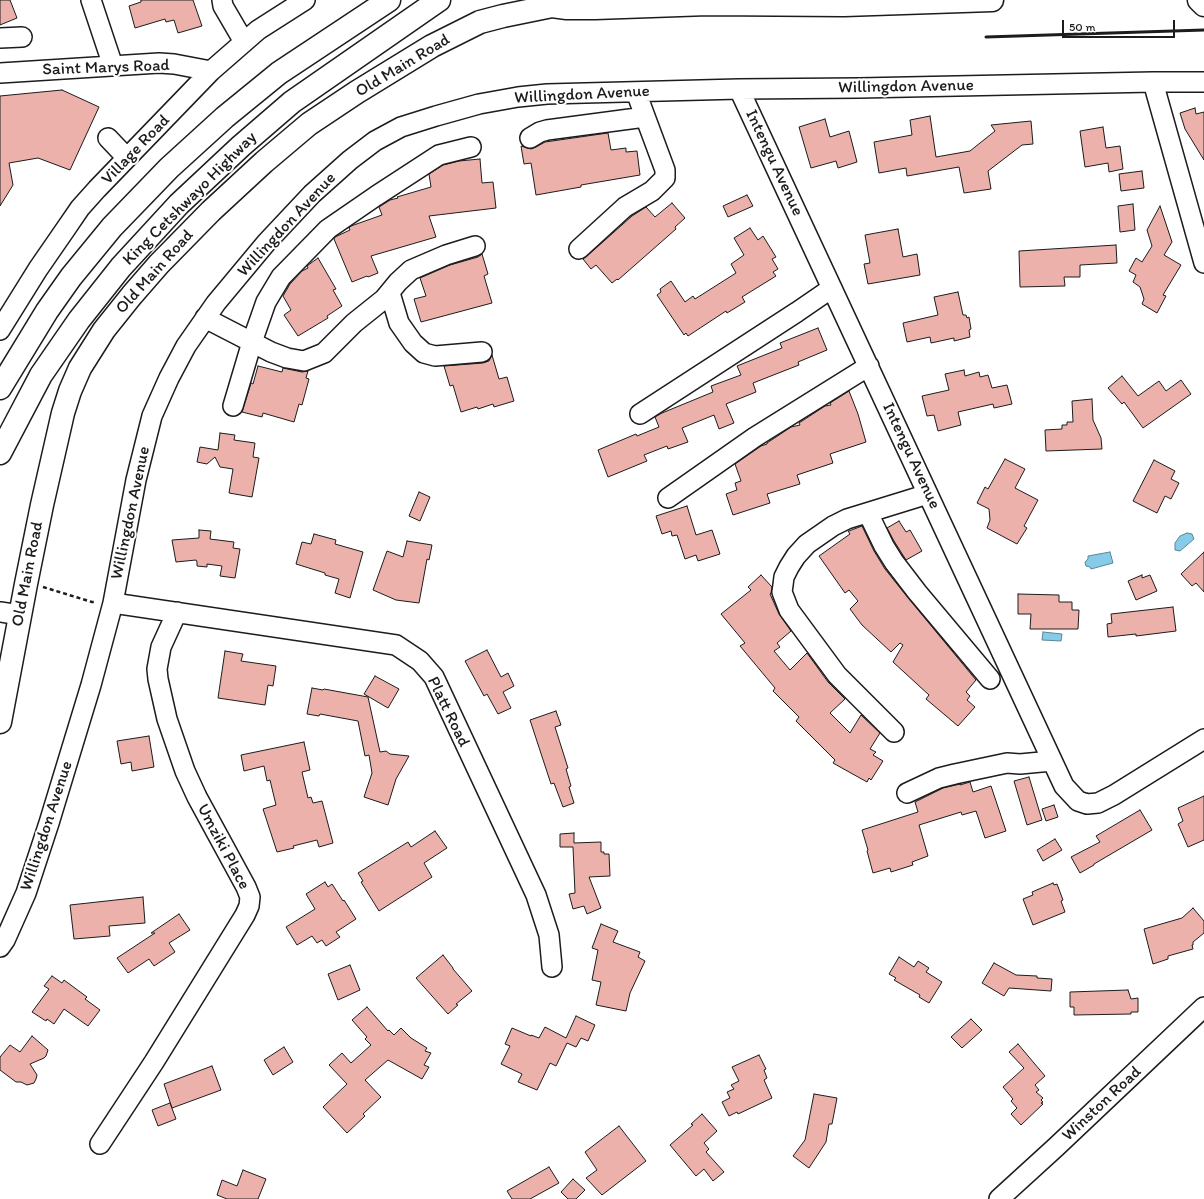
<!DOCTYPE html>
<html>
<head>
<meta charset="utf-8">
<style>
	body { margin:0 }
	#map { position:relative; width:1204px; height:1199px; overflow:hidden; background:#fff; font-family:Itim,sans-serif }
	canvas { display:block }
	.scale { position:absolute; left:1062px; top:20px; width:113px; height:18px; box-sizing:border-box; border:2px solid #1c1c1c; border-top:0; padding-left:5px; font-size:12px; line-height:14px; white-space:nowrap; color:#1c1c1c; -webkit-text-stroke:3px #fff; paint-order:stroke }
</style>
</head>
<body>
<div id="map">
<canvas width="1204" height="1199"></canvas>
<div class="scale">50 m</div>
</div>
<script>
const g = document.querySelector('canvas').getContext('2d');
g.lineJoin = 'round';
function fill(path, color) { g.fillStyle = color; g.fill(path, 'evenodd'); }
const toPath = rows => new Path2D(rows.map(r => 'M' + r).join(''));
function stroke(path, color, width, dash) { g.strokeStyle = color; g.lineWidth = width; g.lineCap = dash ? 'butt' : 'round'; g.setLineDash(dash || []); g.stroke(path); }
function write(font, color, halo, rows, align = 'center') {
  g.font = font + ' Itim,sans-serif'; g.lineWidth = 4; g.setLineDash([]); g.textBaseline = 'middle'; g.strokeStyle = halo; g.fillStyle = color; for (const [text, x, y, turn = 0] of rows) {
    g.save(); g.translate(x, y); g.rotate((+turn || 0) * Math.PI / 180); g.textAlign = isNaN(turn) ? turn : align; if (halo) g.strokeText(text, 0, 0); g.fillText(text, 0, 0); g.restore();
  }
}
const water = toPath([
	[1187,533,1192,534,1194,539,1180,551,1175,550,1175,543,1180,536,1187,533],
	[1110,552,1113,563,1091,569,1090,567,1086,566,1085,562,1088,559,1088,556,1110,552],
	[1043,632,1062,634,1061,641,1042,640,1043,632]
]);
fill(water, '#86cce8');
stroke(water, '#5c8696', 1);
const building = toPath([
	[0,0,10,0,17,18,0,25,0,0],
	[141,0,193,0,202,26,178,33,174,20,166,22,165,19,135,28,129,6,141,2,141,0],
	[62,90,99,107,70,170,38,158,9,163,13,185,0,206,0,96,62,90],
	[1195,108,1196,114,1204,112,1204,160,1185,129,1180,113,1195,108],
	[930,116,936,157,970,151,995,131,991,125,1031,121,1033,144,1022,145,988,171,991,189,964,193,959,167,907,176,906,168,879,173,874,142,912,135,910,120,930,116],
	[825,119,830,137,849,131,857,162,838,168,836,161,811,168,799,127,825,119],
	[1103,127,1106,148,1120,146,1123,169,1109,172,1108,163,1085,167,1080,131,1103,127],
	[608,133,611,150,626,148,626,152,637,151,640,175,581,185,581,187,536,195,531,163,524,164,521,146,531,149,536,147,545,142,608,133],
	[480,159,482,183,493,182,496,208,429,216,436,237,371,256,378,273,368,277,367,276,352,282,334,239,335,237,350,230,349,228,351,226,382,215,379,207,390,200,398,198,397,197,431,187,429,174,443,165,459,161,480,159],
	[1142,171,1144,188,1121,191,1119,174,1142,171],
	[747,195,753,206,728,217,723,206,747,195],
	[672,203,685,218,675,227,676,229,618,280,617,279,612,283,596,265,591,269,583,259,586,257,632,216,646,207,655,217,672,203],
	[1133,204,1135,230,1120,232,1118,206,1133,204],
	[1160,206,1172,242,1164,255,1181,265,1163,295,1166,296,1157,313,1142,304,1144,299,1140,287,1133,282,1136,275,1129,271,1136,258,1142,262,1152,246,1147,230,1160,206],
	[750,228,758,240,763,236,776,257,772,259,778,269,773,272,776,276,742,297,745,302,727,313,726,311,688,336,686,333,684,335,657,295,661,292,660,289,671,281,685,302,693,296,695,299,736,273,731,264,744,255,734,238,750,228],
	[898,229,903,257,917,254,920,275,868,284,864,264,870,263,865,235,898,229],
	[1116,245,1117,263,1080,265,1080,277,1064,277,1065,286,1020,287,1019,251,1116,245],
	[482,254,488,274,484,276,492,303,421,322,414,299,426,296,420,278,450,265,478,257,482,254],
	[318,258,336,289,333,290,342,306,327,316,328,318,298,336,284,315,291,310,283,296,290,284,302,271,308,268,307,266,311,263,318,258],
	[958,292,963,315,966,315,967,318,969,317,971,329,969,330,970,337,954,341,954,338,931,343,930,337,907,342,903,323,938,315,934,297,958,292],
	[818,328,827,350,798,362,799,365,753,383,756,392,726,404,734,423,719,429,714,415,682,428,688,442,668,449,667,446,644,455,647,461,608,477,598,450,636,434,637,436,659,427,655,417,662,413,713,392,711,386,741,375,737,366,782,348,780,343,818,328],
	[492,355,499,379,507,377,514,401,494,407,493,404,478,409,477,407,461,412,453,385,450,386,444,366,483,363,489,361,492,355],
	[258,366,282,372,283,368,302,372,308,371,306,378,309,379,302,405,299,404,294,422,263,413,262,417,242,412,251,383,253,384,258,366],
	[964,370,965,376,979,372,980,377,988,375,992,388,1007,385,1012,404,994,408,993,404,958,412,961,425,938,431,934,415,927,416,922,396,949,390,945,374,964,370],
	[1122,376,1138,396,1159,381,1166,391,1181,380,1191,394,1143,428,1124,402,1122,404,1108,388,1122,376],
	[849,391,858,414,866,442,830,454,833,463,797,475,800,484,767,494,770,503,733,515,726,494,737,490,735,483,741,481,735,464,761,446,767,444,767,443,791,427,800,425,799,423,825,406,831,405,830,403,849,391],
	[1092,399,1093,420,1101,438,1102,449,1046,451,1045,430,1062,429,1062,425,1067,425,1067,422,1073,422,1072,401,1092,399],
	[220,433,235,435,234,440,255,443,253,457,259,458,252,497,229,493,233,469,220,467,215,457,207,464,197,462,200,447,218,450,220,433],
	[1005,459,1025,469,1015,488,1038,500,1024,526,1027,528,1017,544,987,528,990,520,989,509,977,503,985,487,988,489,1005,459],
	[1154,460,1175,471,1171,479,1179,483,1171,499,1165,496,1157,513,1133,501,1154,460],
	[419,492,430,497,420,521,409,516,419,492],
	[687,506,696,535,712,530,720,554,698,561,696,555,685,559,677,535,672,536,671,531,662,534,656,516,687,506],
	[899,521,906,532,910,530,922,551,906,560,894,541,887,528,899,521],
	[862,526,874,551,885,569,909,599,976,680,966,692,970,696,967,700,975,707,958,726,926,699,929,695,893,662,903,645,900,643,891,652,862,625,850,609,858,601,849,590,845,593,819,556,850,534,848,531,849,531,862,526],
	[199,530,211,531,210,539,234,542,233,548,240,549,235,578,220,576,222,566,207,564,207,567,197,566,197,562,196,560,176,562,172,540,199,538,199,530],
	[314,534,336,540,335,544,363,552,350,598,335,593,339,579,325,575,325,573,296,564,302,542,311,544,314,534],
	[407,541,432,545,429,560,427,559,419,603,396,600,373,590,387,551,403,557,407,541],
	[1204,552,1204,592,1196,583,1192,586,1181,574,1204,552],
	[761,575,772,587,771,593,770,594,779,614,791,631,777,643,780,647,774,651,790,670,807,653,828,682,845,699,830,713,850,733,861,715,880,733,870,749,876,752,873,755,883,761,871,780,869,778,867,782,833,763,835,760,796,721,799,717,773,691,775,688,740,646,745,643,721,614,751,590,748,587,761,575],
	[1142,575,1142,578,1150,575,1157,591,1136,600,1128,581,1142,575],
	[1018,594,1059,595,1059,602,1072,602,1072,610,1079,610,1078,629,1030,629,1031,614,1018,614,1018,594],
	[1173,607,1176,631,1136,636,1136,634,1108,637,1107,624,1112,623,1111,614,1173,607],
	[487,650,501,677,508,673,514,686,503,692,511,708,498,714,487,694,484,696,465,661,487,650],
	[225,651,243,654,241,661,276,666,273,686,268,685,265,705,218,698,225,651],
	[375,676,399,689,388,708,364,694,375,676],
	[312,688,323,690,324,689,368,697,380,752,386,751,390,754,409,756,396,779,388,805,364,797,372,773,369,755,365,756,358,721,320,714,319,716,307,714,312,688],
	[556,711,561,725,555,727,568,768,566,769,571,786,569,787,574,803,563,807,554,783,551,784,530,720,556,711],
	[149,736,154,767,132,771,131,762,121,764,117,741,149,736],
	[304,742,310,770,302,772,308,798,311,797,313,803,322,801,333,843,319,847,317,840,293,846,294,848,277,852,263,809,276,805,270,780,267,781,264,766,244,771,241,755,304,742],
	[1029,777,1042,820,1027,825,1014,781,1029,777],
	[970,782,973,792,991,786,1006,831,985,838,976,811,962,815,961,812,919,825,928,856,912,862,913,865,891,872,890,868,873,873,867,851,868,850,862,830,918,812,915,802,943,788,960,784,960,785,970,782],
	[1204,796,1204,840,1188,847,1178,824,1183,821,1178,808,1204,796],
	[1054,805,1058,817,1046,821,1042,809,1054,805],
	[1140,810,1152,830,1094,864,1094,865,1080,873,1071,857,1100,842,1096,836,1140,810],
	[435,831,447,848,424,863,432,877,379,911,361,882,363,881,358,873,408,842,411,847,435,831],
	[574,833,574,843,601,842,601,852,604,852,604,854,609,854,610,876,589,877,601,908,587,914,584,906,573,909,569,894,575,893,573,847,560,847,560,834,574,833],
	[1055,839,1062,850,1043,861,1037,850,1055,839],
	[325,882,328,887,332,884,343,901,344,900,356,919,336,932,340,937,326,946,322,940,317,943,312,936,297,945,286,927,315,909,306,894,325,882],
	[1053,883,1054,885,1057,884,1063,900,1061,901,1065,912,1033,925,1023,899,1033,895,1032,892,1053,883],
	[143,897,145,923,109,926,110,936,74,939,70,905,143,897],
	[1193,908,1204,921,1204,933,1193,942,1193,945,1192,945,1193,949,1168,956,1168,959,1153,964,1144,929,1182,918,1193,908],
	[179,914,190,930,169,943,175,952,154,966,149,959,128,973,117,958,155,933,151,933,179,914],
	[601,924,618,931,613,942,640,952,638,957,645,961,630,993,626,1011,596,1005,601,982,592,980,598,950,592,948,601,924],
	[443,955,453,968,453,969,472,991,456,1004,458,1005,448,1014,416,978,443,955],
	[899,957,914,967,918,961,929,968,926,972,942,982,929,1003,919,997,920,995,894,980,896,978,889,974,899,957],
	[994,963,1016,975,1037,976,1037,978,1052,979,1051,991,1009,988,1004,996,982,983,994,963],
	[350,965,360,990,338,1000,328,974,350,965],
	[52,976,62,983,64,980,87,997,85,999,100,1010,88,1026,64,1009,54,1024,47,1019,46,1021,32,1012,49,989,44,986,52,976],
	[1128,990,1131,999,1138,998,1138,1012,1131,1012,1131,1014,1074,1015,1074,1007,1070,1007,1070,992,1128,990],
	[367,1007,388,1031,389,1030,394,1035,401,1028,411,1038,427,1048,425,1051,431,1053,424,1065,429,1067,422,1079,388,1060,365,1080,381,1097,363,1114,365,1116,347,1133,323,1107,347,1084,329,1065,342,1053,351,1063,371,1045,365,1039,367,1037,352,1020,367,1007],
	[576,1016,595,1025,588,1041,581,1038,576,1047,567,1043,556,1066,550,1063,537,1090,518,1082,522,1074,501,1064,510,1046,505,1044,512,1028,531,1036,531,1035,539,1038,545,1027,566,1038,576,1016],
	[971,1019,982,1030,962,1048,951,1037,971,1019],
	[32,1036,48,1050,46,1056,44,1058,30,1064,37,1075,36,1079,34,1083,27,1085,21,1082,16,1082,0,1070,0,1057,10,1045,20,1052,32,1036],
	[1018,1044,1034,1063,1045,1076,1035,1085,1039,1090,1036,1092,1043,1098,1041,1100,1043,1102,1041,1103,1043,1104,1021,1125,1011,1114,1017,1108,1011,1101,1013,1099,1003,1087,1024,1068,1009,1052,1018,1044],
	[284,1047,293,1062,273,1075,264,1060,284,1047],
	[759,1055,766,1069,764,1070,767,1078,764,1080,772,1098,738,1114,737,1112,729,1116,722,1102,730,1098,727,1092,734,1089,731,1085,739,1081,732,1067,759,1055],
	[212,1066,221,1090,172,1108,164,1084,212,1066],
	[814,1094,837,1098,832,1124,829,1124,826,1142,809,1168,793,1156,805,1140,814,1094],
	[170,1103,176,1119,158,1126,152,1110,170,1103],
	[702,1114,717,1131,704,1143,709,1149,706,1152,724,1172,713,1181,704,1169,696,1176,670,1145,693,1125,691,1124,702,1114],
	[619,1126,646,1161,602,1195,586,1178,597,1170,585,1152,619,1126],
	[549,1167,559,1183,530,1199,512,1199,507,1191,549,1167],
	[243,1170,266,1179,258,1199,227,1199,217,1195,222,1180,237,1186,243,1170],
	[573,1179,585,1190,576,1199,568,1199,561,1192,573,1179]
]);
fill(building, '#edb1ac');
stroke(building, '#1c1c1c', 1);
const minor = toPath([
	[91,0,113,66],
	[222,0,223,6,244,42],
	[0,38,22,37],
	[0,73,159,63,174,64,211,71],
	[1153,82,1204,263],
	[739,89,1064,786,1078,801,1087,804,1098,803,1114,795,1204,739],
	[108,138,127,158],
	[530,138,540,132,547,130,645,117],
	[579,249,625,207,652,191,665,178,665,170,636,92],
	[390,293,399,323,413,343,424,353,435,356,482,352],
	[205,318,271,352,287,358,304,361,324,353,354,323,384,299,398,282,411,270,446,255,475,246],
	[0,330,38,269,67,227,80,208,97,189,211,71,258,30,305,0],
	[233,406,252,342,266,302,281,277,328,229,376,196,439,155,471,147],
	[640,414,797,312,832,288],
	[668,498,755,437,869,366],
	[868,513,884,546,894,562,917,592,990,679],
	[113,603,396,645,420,661,434,677,536,895,549,935,552,967],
	[0,612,20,615],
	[894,732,837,675,789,610,782,592,783,585,784,577,789,567,796,556,807,544,833,526,847,519,928,494],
	[907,793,939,778,955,774,1007,763,1020,764,1052,761],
	[0,947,5,940,26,893,49,823,91,685,113,603,136,480,152,416,169,378,186,346,216,303,266,243,312,194,350,160,375,141,401,127,436,116,479,104,518,97,547,94,739,89,859,88,1153,82,1204,82],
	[100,1144,154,1062,245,915,249,906,250,897,246,887,197,797,185,771,167,719,158,679,157,669,161,647,177,612],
	[999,1199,1056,1147,1204,1007]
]);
const major = toPath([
	[1199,0,1204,5],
	[552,6,567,8,595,8,708,4,844,5,992,0],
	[0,722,26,584,42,505,63,413,70,391,80,368,104,330,132,295,159,264,211,211,264,162,309,124,357,92,432,46,480,22,503,16,552,6,565,0]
]);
const highway = toPath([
	[0,388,47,311,71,277,112,227,169,168,225,117,279,73,389,0],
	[0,453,41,375,79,320,121,267,179,204,241,146,292,102,439,0]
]);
stroke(minor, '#1c1c1c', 22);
stroke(major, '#1c1c1c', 25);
stroke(highway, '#1c1c1c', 25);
stroke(toPath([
	[43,587,92,602,96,602]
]), '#1c1c1c', 2.5, [4, 3]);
stroke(minor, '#fff', 19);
stroke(major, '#fff', 22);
stroke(highway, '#fff', 22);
stroke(toPath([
	[986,37,1204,30]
]), '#1c1c1c', 3);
write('17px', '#1c1c1c', '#fff', [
	["Old Main Road",403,66,-31],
	["Saint Marys Road",106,68,-2],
	["Willingdon Avenue",906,87,-1],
	["Willingdon Avenue",582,95,-3],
	["Village Road",136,150,-46],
	["Intengu Avenue",774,163,65],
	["King Cetshwayo Highway",190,199,-45],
	["Willingdon Avenue",287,225,-47],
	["Old Main Road",155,272,-48],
	["Intengu Avenue",911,456,65],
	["Willingdon Avenue",131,513,-78],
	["Old Main Road",28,574,-79],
	["Platt Road",448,712,64],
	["Willingdon Avenue",47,826,-72],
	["Umziki Place",223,847,62],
	["Winston Road",1102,1104,-43]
]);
</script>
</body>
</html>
